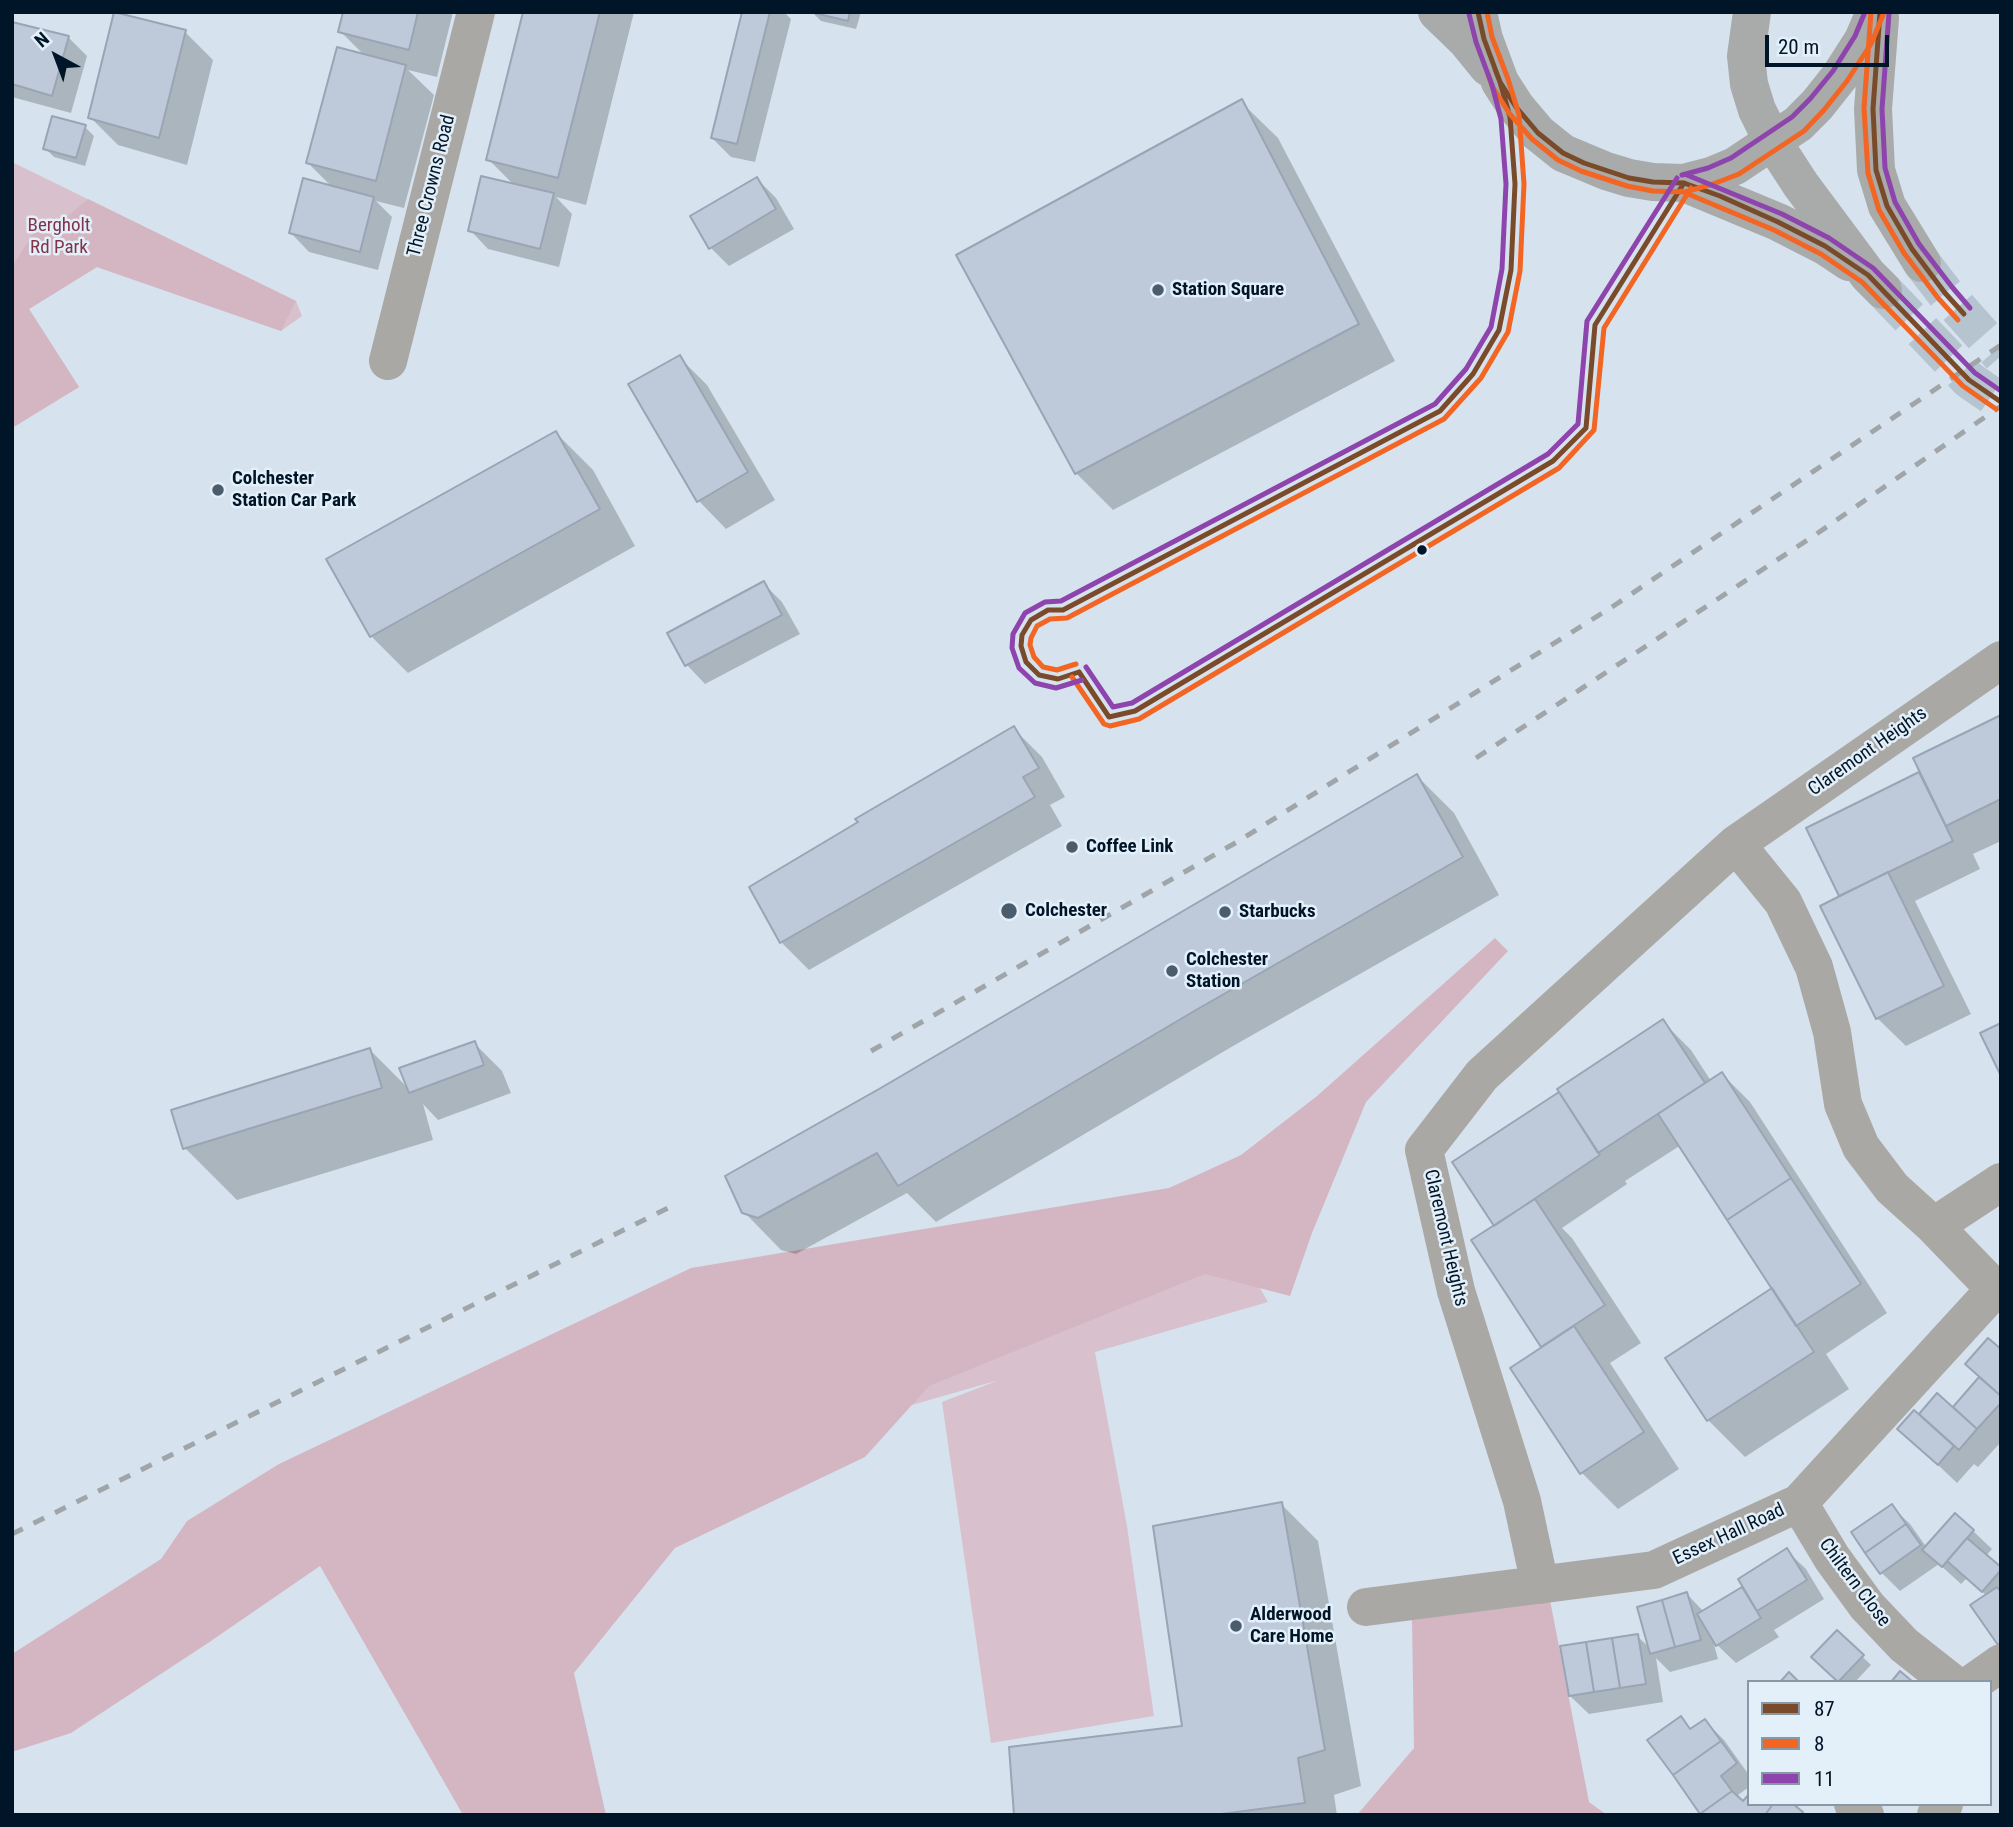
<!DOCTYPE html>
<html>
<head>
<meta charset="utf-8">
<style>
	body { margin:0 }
	#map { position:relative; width:2013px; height:1827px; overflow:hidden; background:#d6e3ee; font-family:"Roboto Condensed",sans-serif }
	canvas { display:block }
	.frame { position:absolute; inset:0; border:14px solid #001527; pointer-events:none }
	.legend { position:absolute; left:1747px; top:1680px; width:245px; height:126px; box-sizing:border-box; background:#e3eff9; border:2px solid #8898a5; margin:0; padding:9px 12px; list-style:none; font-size:21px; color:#001527 }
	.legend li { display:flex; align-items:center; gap:14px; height:35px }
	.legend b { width:35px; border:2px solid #8898a5 }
	.north { position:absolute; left:21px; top:21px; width:70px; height:70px; -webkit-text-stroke:5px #e3eff9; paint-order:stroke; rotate:319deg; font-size:19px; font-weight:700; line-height:28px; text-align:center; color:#001527 }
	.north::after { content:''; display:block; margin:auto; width:24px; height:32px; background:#001527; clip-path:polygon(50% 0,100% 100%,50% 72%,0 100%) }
	.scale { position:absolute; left:1765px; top:35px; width:124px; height:32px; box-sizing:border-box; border:4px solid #001527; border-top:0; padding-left:9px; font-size:21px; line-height:24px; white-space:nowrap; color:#001527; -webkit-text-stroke:5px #e3eff9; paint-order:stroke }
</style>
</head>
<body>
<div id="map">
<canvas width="2013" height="1827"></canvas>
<div class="frame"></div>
<ul class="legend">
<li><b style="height:9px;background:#7a4b2a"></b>87</li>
<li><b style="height:9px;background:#f26522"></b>8</li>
<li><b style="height:9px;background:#8e44ad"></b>11</li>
</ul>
<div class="north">N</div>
<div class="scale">20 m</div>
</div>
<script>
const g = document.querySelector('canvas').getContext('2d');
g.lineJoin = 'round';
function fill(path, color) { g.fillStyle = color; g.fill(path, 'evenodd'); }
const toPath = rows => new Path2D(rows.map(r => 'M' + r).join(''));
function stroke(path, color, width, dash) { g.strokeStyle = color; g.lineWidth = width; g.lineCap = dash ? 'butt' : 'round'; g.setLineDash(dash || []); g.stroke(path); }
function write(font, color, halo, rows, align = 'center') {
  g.font = font + ' "Roboto Condensed",sans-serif'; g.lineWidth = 5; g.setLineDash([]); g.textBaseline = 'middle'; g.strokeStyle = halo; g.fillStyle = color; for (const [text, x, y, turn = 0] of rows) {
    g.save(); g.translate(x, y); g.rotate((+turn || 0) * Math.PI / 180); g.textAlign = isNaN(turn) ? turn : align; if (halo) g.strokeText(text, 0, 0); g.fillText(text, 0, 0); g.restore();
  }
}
fill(toPath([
	[12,162,296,301,302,316,281,331,97,267,29,309,79,387,12,428],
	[1223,1224,1268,1302,1095,1352,1127,1526,1154,1716,991,1743,942,1402,999,1380,884,1413,365,1533]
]), '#d8c1cc');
fill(toPath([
	[88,199,296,301,281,331,97,267,29,309,79,387,12,428,12,267,39,224,68,216],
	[1495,938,1508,951,1366,1102,1312,1233,1290,1296,1205,1274,929,1386,865,1457,675,1548,574,1673,606,1815,463,1815,320,1566,208,1643,71,1733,12,1752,12,1654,161,1559,187,1521,279,1464,691,1268,1169,1188,1241,1155,1317,1096],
	[1550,1600,1589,1802,1607,1815,1357,1815,1414,1748,1412,1620]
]), '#d4b6c3');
fill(toPath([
	[345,12,453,12,437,77,408,70,434,95,404,208,376,201,392,217,378,270,309,252,291,233,333,188,308,163,365,56,340,31],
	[525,12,634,12,586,205,556,197,572,214,559,267,488,249,470,230,514,185,488,159],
	[744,12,784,12,791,19,755,162,731,157,712,138],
	[812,12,861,12,856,29,821,21],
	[12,24,68,37,87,56,71,113,12,97],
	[185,32,213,60,187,165,118,145,90,117],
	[1241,102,1278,138,1395,361,1113,510,1076,473],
	[85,127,94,136,85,166,54,157,45,148],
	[757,179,776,198,794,229,729,266,710,247],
	[679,357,707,385,775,500,726,529,698,500],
	[556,433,593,470,635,546,408,673,371,636,329,560],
	[764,584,782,602,800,634,705,684,687,665,669,633],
	[2001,717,2001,841,1973,854,1980,869,1915,901,1971,1014,1906,1046,1877,1018,1842,897,1808,829,1922,773],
	[1014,729,1042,757,1065,797,1050,805,1062,826,809,970,781,942],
	[1417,776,1454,813,1499,895,1233,1046,936,1222,907,1193,796,1254,781,1250,744,1212,880,1090],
	[1663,1022,1691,1050,1711,1081,1722,1074,1750,1102,1887,1313,1826,1354,1849,1389,1745,1457,1708,1420,1668,1358,1774,1289,1681,1145,1625,1181,1627,1184,1562,1228,1572,1238,1641,1343,1610,1363,1679,1469,1618,1509,1581,1472,1543,1348,1474,1241,1496,1226,1561,1092],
	[474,1043,502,1071,511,1093,438,1120,423,1104,433,1140,237,1200,185,1148,370,1050,409,1089],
	[2001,1351,2001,1442,1978,1467,1974,1464,1957,1483,1900,1429,1919,1417,1937,1396,1953,1410],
	[1281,1504,1318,1541,1361,1786,1334,1795,1337,1815,1015,1815,1184,1727],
	[1891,1506,1910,1524,1927,1548,1973,1531,1992,1549,1986,1556,2001,1569,2001,1645,1987,1596,1967,1578,1961,1584,1939,1564,1900,1591,1882,1573],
	[1787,1551,1806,1569,1824,1599,1774,1630,1779,1637,1736,1663,1713,1641,1718,1659,1670,1672,1656,1658,1663,1702,1589,1714,1570,1696,1637,1636,1651,1649,1687,1594,1704,1612,1745,1587],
	[1837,1632,1871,1665,1855,1682,1839,1682,1813,1657],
	[1681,1718,1692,1730,1705,1721,1724,1740,1749,1775,1749,1787,1738,1795,1744,1803,1790,1804,1803,1815,1703,1815]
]), '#0003');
const building = toPath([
	[114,12,186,30,159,138,88,118,114,12],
	[343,12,418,12,409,50,338,32,343,12],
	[523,12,600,12,558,178,486,160,523,12],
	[742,12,770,12,737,144,711,138,742,12],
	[810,12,850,12,848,21,810,12],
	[12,22,69,36,52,96,12,84,12,22],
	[337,47,406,65,376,181,306,163,337,47],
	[1242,99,1359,324,1075,474,956,255,1242,99],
	[52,116,86,125,76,158,43,149,52,116],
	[481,176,554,193,540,249,468,231,481,176],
	[757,177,776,209,709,249,690,216,757,177],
	[303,178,374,197,360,252,289,233,303,178],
	[680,355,748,472,697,502,628,384,680,355],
	[556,431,600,509,370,637,326,559,556,431],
	[764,581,782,615,685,666,667,633,764,581],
	[2001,715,2001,799,1946,826,1913,758,2001,715],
	[1014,726,1039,768,1023,777,1035,797,780,943,749,887,858,822,855,819,1014,726],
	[1919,772,1953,841,1839,896,1806,828,1919,772],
	[1417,774,1463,857,1196,1010,898,1186,877,1153,758,1218,742,1213,725,1176,879,1089,1417,774],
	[1888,872,1944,986,1876,1019,1820,906,1888,872],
	[1663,1019,1705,1083,1598,1153,1557,1089,1663,1019],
	[2001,1023,2001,1076,1980,1033,2001,1023],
	[475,1041,484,1065,409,1093,399,1068,475,1041],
	[370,1048,382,1088,183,1149,171,1110,370,1048],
	[1722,1072,1791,1178,1727,1220,1658,1114,1722,1072],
	[1559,1092,1600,1155,1494,1226,1452,1162,1559,1092],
	[1791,1178,1861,1284,1796,1326,1727,1220,1791,1178],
	[1535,1199,1605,1305,1541,1347,1471,1240,1535,1199],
	[1772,1288,1814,1352,1707,1421,1665,1358,1772,1288],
	[1574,1326,1644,1432,1580,1474,1510,1368,1574,1326],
	[1988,1338,2001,1349,2001,1396,1965,1364,1988,1338],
	[1979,1377,2001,1396,2001,1403,1977,1429,1953,1407,1979,1377],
	[1937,1393,1977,1429,1959,1450,1919,1414,1937,1393],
	[1914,1410,1954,1446,1938,1465,1897,1429,1914,1410],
	[1282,1502,1325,1750,1298,1758,1305,1803,1214,1815,1014,1815,1009,1747,1182,1726,1153,1526,1282,1502],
	[1892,1504,1906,1524,1865,1553,1851,1532,1892,1504],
	[1955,1513,1974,1530,1942,1567,1922,1550,1955,1513],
	[1906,1524,1921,1545,1880,1574,1865,1553,1906,1524],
	[1967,1538,2001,1567,2001,1570,1982,1592,1947,1561,1967,1538],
	[1787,1548,1807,1580,1757,1611,1738,1579,1787,1548],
	[1742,1587,1761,1618,1716,1646,1697,1614,1742,1587],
	[1997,1587,2001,1592,2001,1642,1998,1645,1970,1605,1997,1587],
	[1687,1592,1701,1640,1675,1647,1662,1600,1687,1592],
	[1662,1600,1675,1647,1650,1654,1637,1607,1662,1600],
	[1837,1630,1864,1655,1838,1682,1811,1657,1837,1630],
	[1638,1634,1646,1684,1620,1688,1612,1638,1638,1634],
	[1612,1638,1620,1688,1594,1692,1586,1642,1612,1638],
	[1586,1642,1594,1692,1569,1696,1560,1646,1586,1642],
	[1900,1671,1913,1682,1891,1682,1900,1671],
	[1789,1672,1799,1682,1780,1682,1789,1672],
	[1681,1716,1690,1729,1705,1719,1721,1741,1673,1775,1647,1740,1681,1716],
	[1721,1741,1737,1763,1721,1776,1732,1791,1700,1814,1673,1775,1721,1741],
	[1732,1791,1743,1801,1749,1794,1749,1804,1773,1804,1765,1815,1700,1814,1732,1791],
	[1773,1804,1793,1804,1803,1812,1801,1815,1765,1815,1773,1804]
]);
fill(building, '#becada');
stroke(building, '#99a4b4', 2);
stroke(toPath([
	[1922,263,1945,293,2001,356],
	[1883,290,1969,380,2001,402]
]), '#b6c4d0', 38, [38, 19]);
stroke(toPath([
	[388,361,476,12],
	[1736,844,1783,902,1814,967,1832,1032,1843,1104,1861,1147,1892,1188,1934,1226,1995,1289],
	[1934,1226,2001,1182],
	[1799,1503,1832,1558,1867,1606,1904,1645,1951,1682],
	[1540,1585,1522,1501,1456,1291,1424,1150,1482,1075,1736,844,2001,660],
	[1366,1607,1654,1570,1799,1503,1995,1289,2001,1285],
	[1974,1682,2001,1663],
	[1853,1804,1865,1815],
	[1936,1815,1944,1804]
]), '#aaa8a5', 38);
stroke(toPath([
	[1437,12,1466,40,1488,67],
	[1478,12,1484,39,1500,82,1516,107,1538,133,1563,153,1606,171,1629,178,1653,182,1684,183,1711,176,1735,166,1798,124,1817,105,1840,76,1863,40,1875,12],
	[1752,12,1746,56,1749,84,1757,110,1773,142,1801,185,1868,275,1883,290],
	[1880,18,1873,109,1876,170,1887,206,1922,263],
	[1684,183,1778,222,1825,246,1849,262]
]), '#a9aaaa', 38);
stroke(toPath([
	[1476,758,1815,535,2001,406],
	[871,1051,1237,842,1612,607,2001,345],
	[12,1534,668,1208]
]), '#a0a5a9', 5, [12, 12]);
stroke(toPath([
	[1880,12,1873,109,1876,170,1887,206,1912,249,1945,293,1964,314],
	[1495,69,1500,82,1516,107,1538,133,1563,153,1584,163,1629,178,1653,182,1684,183,1720,196,1778,222,1825,246,1868,275,1969,380,2001,402],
	[1079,672,1058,679,1039,675,1026,662,1021,646,1022,635,1031,620,1048,610,1063,610,1440,411,1473,374,1499,330,1511,270,1515,184,1510,117,1500,82,1484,39,1478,12],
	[1079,672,1109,717,1135,711,1553,461,1586,428,1595,325,1684,183]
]), '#7a4b2a', 5);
stroke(toPath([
	[1871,12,1864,108,1868,173,1879,210,1904,253,1938,298,1958,320],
	[1488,74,1492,86,1509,113,1532,139,1558,160,1581,171,1627,186,1653,191,1685,192,1713,184,1739,174,1804,131,1824,110,1847,81,1871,44,1883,15],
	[1681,191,1774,230,1821,254,1862,282,1963,386,1996,409],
	[1076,664,1057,670,1043,667,1034,657,1030,645,1031,638,1037,626,1050,619,1067,618,1444,419,1481,378,1508,332,1520,271,1524,184,1519,115,1508,79,1492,37,1487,12],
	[1072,677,1104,724,1110,726,1139,719,1559,468,1594,430,1604,328,1691,188]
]), '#f26522', 5);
stroke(toPath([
	[1889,13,1882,109,1885,168,1895,202,1919,244,1952,287,1970,308],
	[1682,175,1708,168,1731,158,1792,117,1810,99,1833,71,1855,36,1865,12],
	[1687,175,1782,214,1829,238,1873,268,1975,373,2001,391],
	[1086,667,1113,707,1132,703,1548,454,1578,424,1587,321,1677,178],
	[1082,680,1056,688,1035,683,1019,668,1012,648,1013,634,1025,613,1045,602,1061,601,1435,404,1466,369,1491,327,1502,269,1506,184,1501,119,1492,85,1476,42,1469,14]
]), '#8e44ad', 5);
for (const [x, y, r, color] of [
	[1158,290,7,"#4b5d6d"],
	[218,490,7,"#4b5d6d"],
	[1422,550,6,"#001527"],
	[1072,847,7,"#4b5d6d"],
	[1009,911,9,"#4b5d6d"],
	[1225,912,7,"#4b5d6d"],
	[1172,971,7,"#4b5d6d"],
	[1236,1626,7,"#4b5d6d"]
]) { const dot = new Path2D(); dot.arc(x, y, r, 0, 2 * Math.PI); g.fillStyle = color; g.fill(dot); stroke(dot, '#e3eff9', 2.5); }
write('19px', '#001527', '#e3eff9', [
	["Three Crowns Road",432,186,-76],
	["Claremont Heights",1868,752,-35],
	["Claremont Heights",1445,1238,77],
	["Essex Hall Road",1729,1535,-25],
	["Chiltern Close",1854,1583,53]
]);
write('19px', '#81334a', '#e3eff9', [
	["Bergholt",59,226],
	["Rd Park",59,248]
]);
write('bold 19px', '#001527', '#e3eff9', [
	["Station Square",1172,290],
	["Colchester",232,479],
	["Station Car Park",232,501],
	["Coffee Link",1086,847],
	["Colchester",1025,911],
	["Starbucks",1239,912],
	["Colchester",1186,960],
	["Station",1186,982],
	["Alderwood",1250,1615],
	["Care Home",1250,1637]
], 'left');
</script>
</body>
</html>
